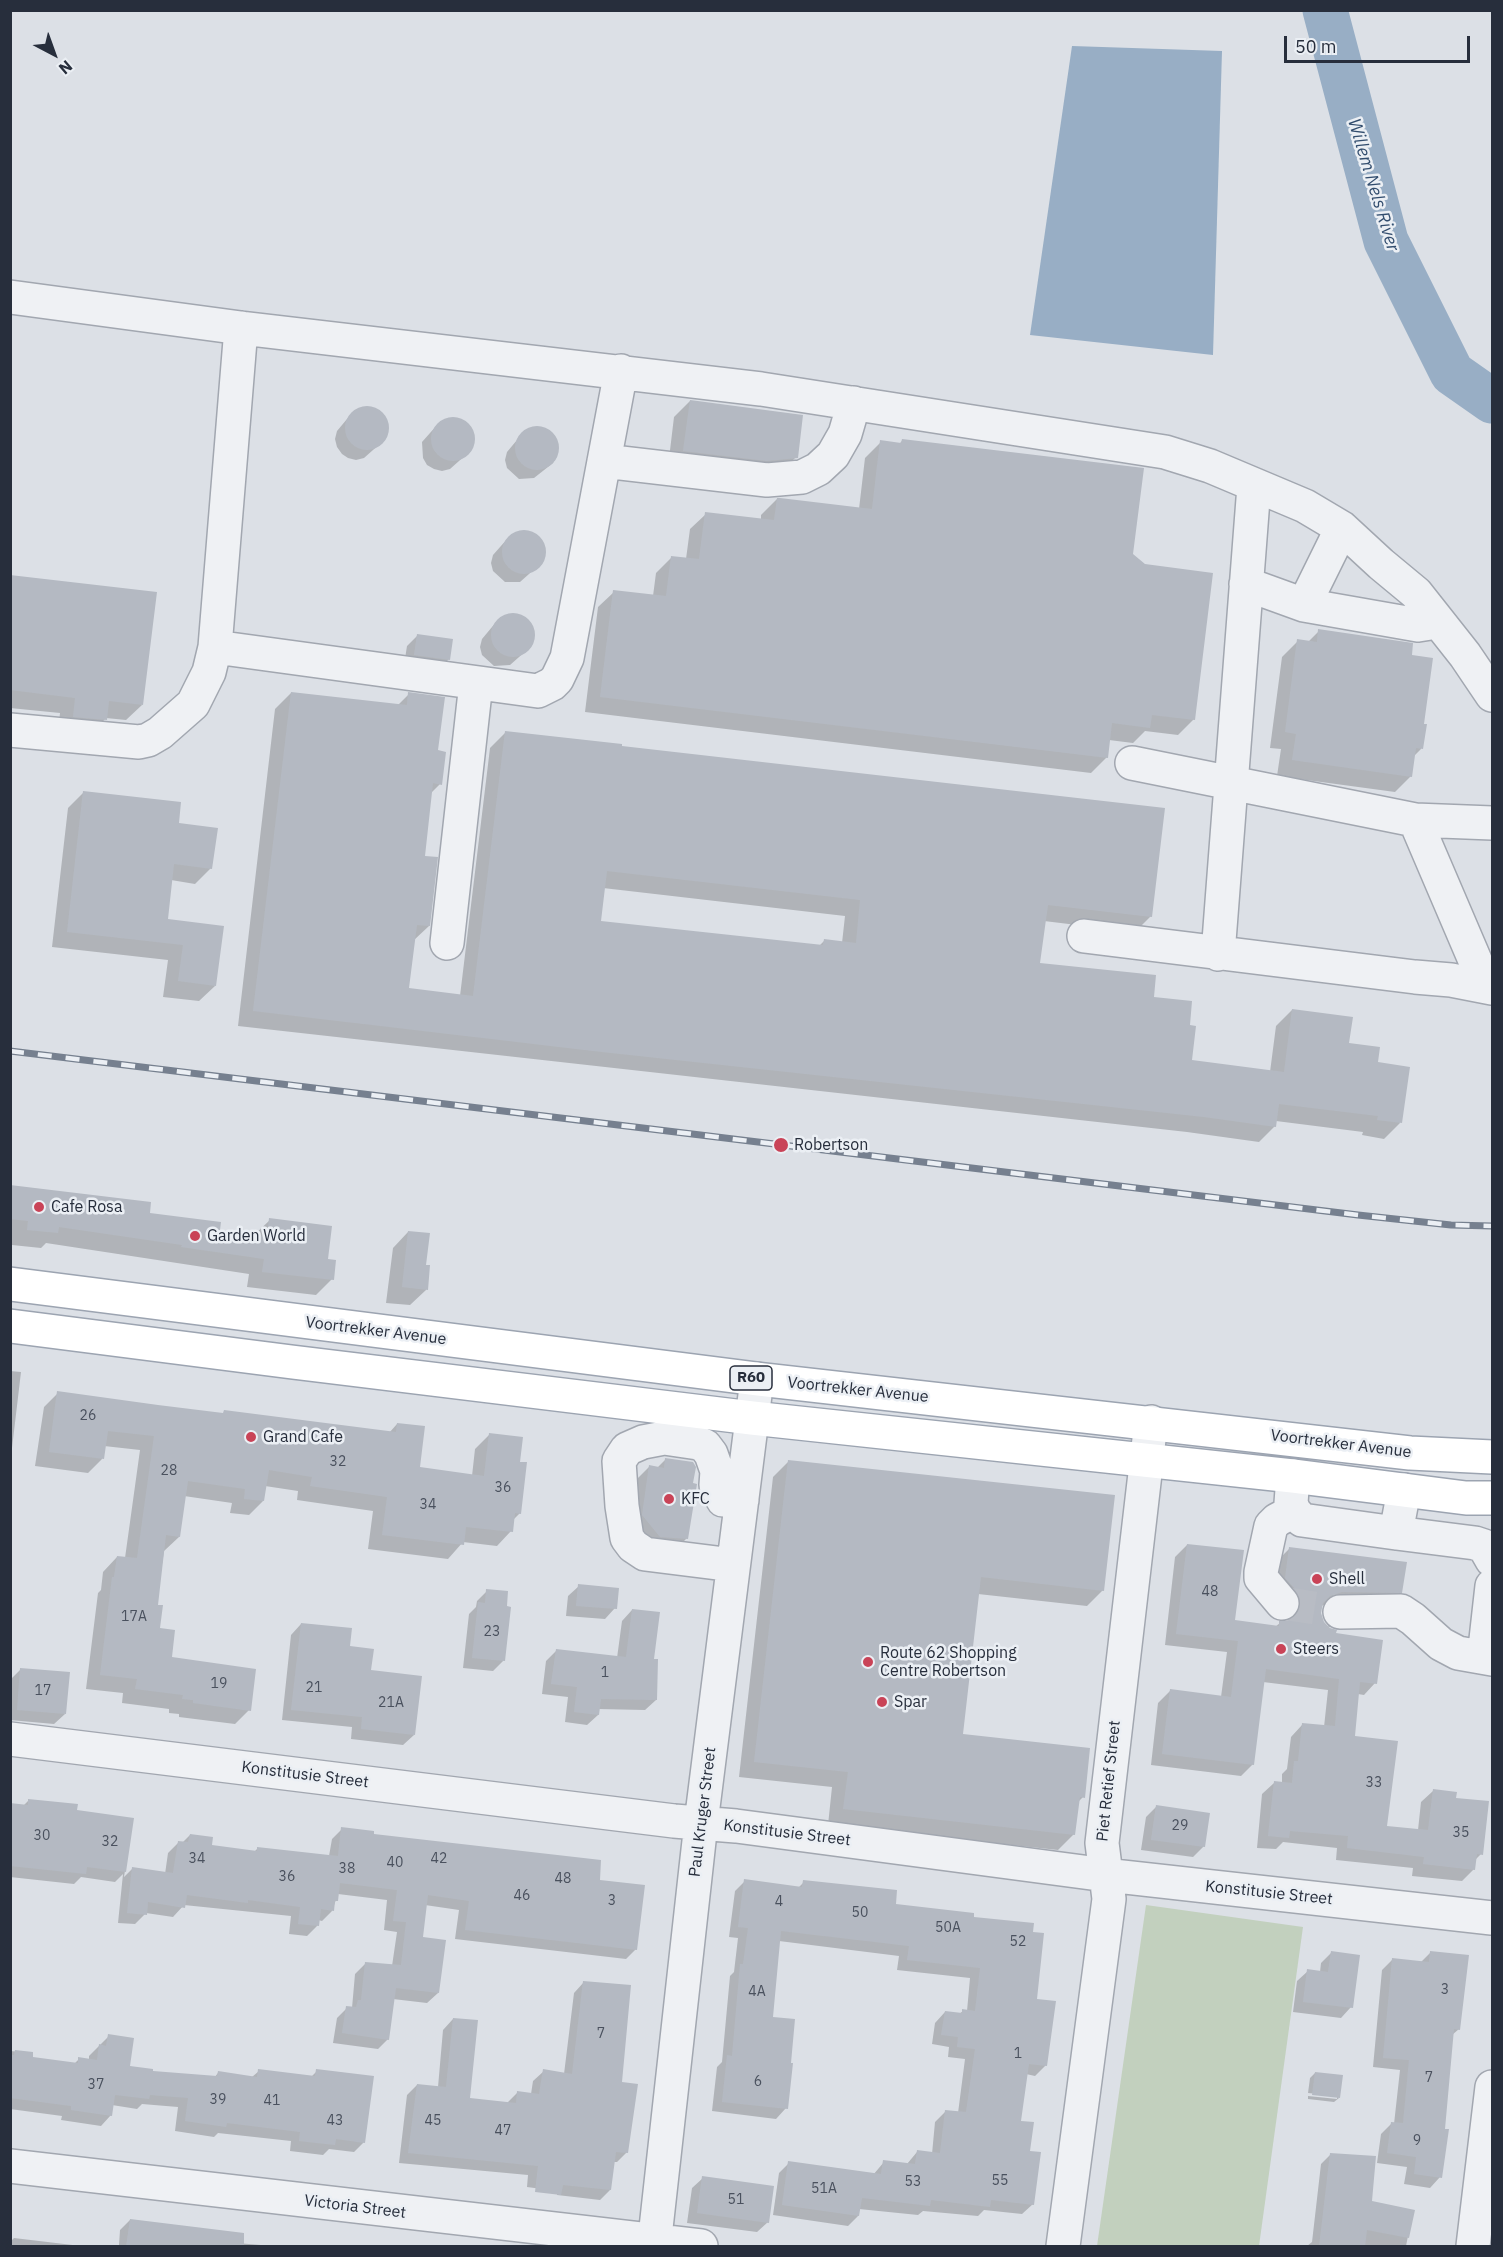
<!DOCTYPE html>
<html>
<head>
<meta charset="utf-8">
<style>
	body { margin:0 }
	#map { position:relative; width:1503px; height:2257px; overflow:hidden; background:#dce0e6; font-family:"IBM Plex Sans",sans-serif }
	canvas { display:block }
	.frame { position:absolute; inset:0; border:12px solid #272e3c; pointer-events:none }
	.north { position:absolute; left:24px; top:24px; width:60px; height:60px; -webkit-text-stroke:4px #ebeff4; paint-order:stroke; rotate:139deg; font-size:16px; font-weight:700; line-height:24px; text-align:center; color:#272e3c }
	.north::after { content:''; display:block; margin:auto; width:21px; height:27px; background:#272e3c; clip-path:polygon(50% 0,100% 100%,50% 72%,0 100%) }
	.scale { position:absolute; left:1284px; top:36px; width:186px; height:27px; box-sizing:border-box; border:3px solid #272e3c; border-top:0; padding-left:8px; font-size:18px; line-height:21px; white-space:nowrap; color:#272e3c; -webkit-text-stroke:4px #ebeff4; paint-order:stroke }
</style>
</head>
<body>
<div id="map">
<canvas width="1503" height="2257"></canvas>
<div class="frame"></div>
<div class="north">N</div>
<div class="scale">50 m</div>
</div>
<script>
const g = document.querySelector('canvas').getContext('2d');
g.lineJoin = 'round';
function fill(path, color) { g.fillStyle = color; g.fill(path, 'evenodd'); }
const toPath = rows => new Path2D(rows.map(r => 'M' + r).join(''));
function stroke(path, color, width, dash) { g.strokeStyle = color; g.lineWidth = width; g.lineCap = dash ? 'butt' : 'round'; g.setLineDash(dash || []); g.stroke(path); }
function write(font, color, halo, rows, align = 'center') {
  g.font = font + ' "IBM Plex Sans",sans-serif'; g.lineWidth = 5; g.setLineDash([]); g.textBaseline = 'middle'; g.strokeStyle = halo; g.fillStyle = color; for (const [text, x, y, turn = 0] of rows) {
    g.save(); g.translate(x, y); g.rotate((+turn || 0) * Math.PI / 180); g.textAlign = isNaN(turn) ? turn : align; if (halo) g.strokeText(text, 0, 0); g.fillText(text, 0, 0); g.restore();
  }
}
fill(toPath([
	[1146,1905,1303,1927,1259,2246,1097,2246]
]), '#c2d0be');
fill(toPath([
	[1072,46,1222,51,1213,355,1030,335]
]), '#98aec5');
fill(toPath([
	[690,401,795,458,779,474,668,467,674,417],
	[367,407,382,413,388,427,387,435,382,442,364,458,356,460,348,458,342,454,337,447,335,439,337,431,352,413,359,409],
	[453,418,467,423,474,438,472,446,468,453,450,469,442,471,434,469,427,465,423,458,422,442,438,424],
	[537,427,545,429,557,440,557,456,553,463,534,478,519,479,507,468,505,460,507,452,522,434,529,429],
	[902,441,1132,555,1194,719,1178,735,1145,731,1133,743,1109,740,1107,757,1091,773,585,712,598,607,614,592,653,596,656,573,672,557,686,559,690,529,706,514,761,520,761,515,777,499,859,509,865,458,881,442,899,444],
	[523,531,531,532,543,543,544,551,543,559,538,566,520,582,505,582,493,571,491,563,493,555,508,538,515,533],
	[10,577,142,705,126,720,106,718,90,735,58,732,60,713,10,708],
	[512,614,520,616,532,626,532,642,527,650,510,665,494,666,482,655,480,647,482,639,497,621,504,616],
	[1319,631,1410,657,1422,725,1421,749,1414,756,1411,776,1395,792,1277,776,1281,749,1270,748,1282,657,1298,641,1308,642],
	[417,636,449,659,438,670,404,665,407,646],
	[291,693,397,706,409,694,436,752,440,784,430,794,423,857,429,926,413,941,407,990,460,996,490,748,506,732,620,747,1151,916,1135,932,1044,921,1039,964,1152,998,1188,1026,1190,1061,1270,1072,1276,1026,1292,1010,1376,1064,1400,1123,1384,1139,1362,1135,1363,1132,1276,1121,1275,1126,1259,1142,1187,1132,238,1026,275,709],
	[603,888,845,916,842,943,824,941,819,946,599,923],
	[84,792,177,824,211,868,195,884,171,880,166,921,215,986,199,1001,163,997,168,960,52,947,68,808],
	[10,1187,148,1214,219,1232,254,1235,270,1220,327,1260,332,1279,316,1295,247,1287,249,1274,46,1243,41,1248,12,1245],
	[408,1232,424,1266,426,1290,410,1305,386,1303,393,1248],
	[10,1371,21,1372,10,1465],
	[58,1393,158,1407,389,1433,397,1424,418,1469,472,1476,475,1449,489,1435,519,1463,520,1513,513,1520,511,1531,497,1546,463,1542,448,1559,368,1549,373,1511,297,1500,298,1491,265,1486,263,1501,249,1515,230,1513,232,1503,184,1496,179,1537,164,1551,156,1606,159,1630,170,1658,249,1710,235,1724,179,1717,179,1714,169,1713,169,1709,122,1703,123,1693,86,1689,98,1593,101,1590,103,1572,117,1557,125,1558,140,1450,104,1446,102,1459,88,1473,35,1466,44,1407],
	[665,1460,687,1538,671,1554,644,1552,633,1483,649,1467,657,1468],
	[789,1461,1103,1590,1087,1606,978,1594,962,1735,1083,1797,1077,1803,1074,1834,1058,1850,828,1825,832,1787,739,1777,773,1477],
	[1187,1545,1233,1621,1275,1627,1280,1623,1289,1622,1289,1612,1274,1590,1278,1560,1290,1548,1401,1592,1389,1604,1329,1603,1321,1606,1320,1613,1323,1623,1375,1683,1364,1695,1358,1694,1353,1737,1386,1827,1418,1830,1421,1802,1433,1791,1454,1799,1481,1854,1474,1861,1474,1869,1462,1881,1412,1876,1413,1868,1336,1860,1337,1848,1283,1842,1276,1849,1257,1848,1262,1794,1274,1783,1282,1783,1282,1774,1287,1769,1291,1737,1302,1725,1324,1727,1328,1690,1263,1682,1253,1764,1241,1776,1151,1765,1158,1703,1170,1691,1221,1697,1227,1652,1165,1645,1175,1557],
	[579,1586,615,1608,605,1619,566,1616,568,1596],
	[487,1591,504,1660,493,1671,463,1668,469,1614,476,1607,477,1601],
	[632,1610,652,1661,656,1700,645,1710,598,1709,598,1715,587,1725,565,1722,568,1697,542,1694,546,1661,557,1650,617,1658,622,1621],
	[301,1624,348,1647,369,1671,414,1735,403,1745,351,1739,352,1727,282,1720,291,1635],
	[21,1669,65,1714,54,1724,10,1720,10,1680],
	[28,1801,76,1811,133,1819,124,1877,133,1868,165,1874,168,1853,178,1843,182,1843,190,1835,210,1846,254,1852,258,1848,329,1856,332,1839,342,1829,598,1881,636,1949,626,1959,455,1939,459,1910,425,1905,421,1938,438,1993,427,2003,393,1999,388,2039,378,2049,333,2043,337,2018,347,2008,352,2008,355,1974,366,1963,392,1966,397,1932,384,1930,387,1900,338,1894,332,1911,322,1921,318,1920,317,1926,307,1936,289,1934,291,1916,184,1905,173,1917,146,1913,135,1924,118,1923,123,1874,115,1882,81,1877,74,1884,10,1877,10,1804,23,1806],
	[1156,1807,1204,1846,1193,1857,1141,1850,1146,1817],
	[745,1881,798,1888,804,1882,894,1905,972,1918,1035,2000,1046,2065,1035,2076,1026,2074,1019,2122,1028,2152,1033,2204,1022,2214,984,2210,978,2216,923,2211,918,2215,859,2209,858,2216,848,2226,773,2215,779,2173,789,2163,873,2175,884,2162,907,2164,917,2152,932,2154,935,2122,945,2112,958,2113,965,2059,948,2057,949,2047,932,2044,935,2023,945,2012,959,2014,963,2011,967,2011,970,1978,897,1970,899,1956,779,1941,772,2018,786,2108,776,2119,712,2111,717,2067,722,2062,730,1976,734,1972,738,1938,729,1937,735,1891],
	[1431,1952,1459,2029,1452,2035,1440,2177,1430,2188,1404,2184,1407,2167,1377,2163,1381,2134,1391,2124,1394,2124,1400,2070,1373,2067,1382,1970,1392,1960,1420,1963],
	[1331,1953,1351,2007,1341,2018,1293,2012,1297,1981,1308,1971,1320,1972,1321,1963],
	[584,1982,620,2084,627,2152,617,2162,613,2162,610,2190,600,2200,557,2195,557,2191,527,2187,528,2175,399,2163,407,2095,417,2085,438,2087,443,2030,453,2019,468,2100,506,2104,517,2093,531,2094,533,2081,544,2071,564,2074,574,1993],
	[109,2036,129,2067,151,2073,214,2078,218,2073,252,2077,259,2071,311,2077,317,2071,364,2142,354,2152,329,2149,323,2155,290,2151,291,2141,218,2133,214,2137,175,2131,178,2107,142,2104,137,2109,112,2105,111,2115,101,2126,61,2120,62,2116,10,2109,10,2051,32,2053,31,2059,74,2064,79,2059,89,2060,89,2056],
	[1315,2073,1339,2098,1334,2102,1308,2099,1308,2096,1337,2099,1337,2096,1308,2093,1310,2078],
	[1331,2154,1371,2202,1413,2211,1406,2246,1307,2246,1312,2242,1321,2164],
	[703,2178,768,2222,757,2232,687,2223,692,2188],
	[130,2220,237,2243,261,2245,261,2246,115,2246,119,2245,120,2230],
	[14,2238,81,2246,10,2246,10,2242]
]), '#0003');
stroke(toPath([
	[1325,10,1386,241,1452,373,1492,401]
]), '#98aec5', 45);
fill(toPath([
	[690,400,803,415,798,458,767,461,683,451],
	'345 428a22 22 0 1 1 44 0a22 22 0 1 1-44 0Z',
	'431 439a22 22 0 1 1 44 0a22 22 0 1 1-44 0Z',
	'515 448a22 22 0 1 1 44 0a22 22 0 1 1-44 0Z',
	[902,439,1144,468,1133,554,1145,564,1213,573,1195,720,1152,715,1150,728,1112,723,1108,758,600,697,613,590,666,596,671,556,699,559,705,512,774,520,777,498,780,498,872,509,880,440,901,443],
	'502 552a22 22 0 1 1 44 0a22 22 0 1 1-44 0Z',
	[10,575,157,592,143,705,109,701,107,720,73,717,75,698,10,690],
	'491 635a22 22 0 1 1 44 0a22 22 0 1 1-44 0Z',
	[1318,629,1413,643,1412,655,1433,658,1424,724,1427,724,1423,749,1416,748,1412,777,1292,760,1296,734,1285,732,1297,639,1317,642],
	[417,634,453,639,450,660,414,655],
	[291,692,407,705,408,692,445,697,438,750,446,752,442,785,433,783,425,856,438,857,430,926,417,925,409,988,473,996,505,731,622,744,622,746,1165,808,1152,917,1048,905,1040,963,1156,975,1154,997,1192,1001,1190,1025,1196,1026,1192,1060,1284,1072,1292,1009,1353,1017,1349,1043,1380,1047,1378,1062,1410,1067,1402,1123,1377,1120,1378,1116,1279,1104,1276,1127,1204,1117,602,1052,253,1011],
	[607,871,860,900,856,943,824,939,823,945,601,921],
	[83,791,181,802,179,823,218,828,212,869,174,864,168,919,224,926,216,986,178,981,183,945,67,932],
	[10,1185,151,1202,150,1213,221,1222,220,1230,267,1237,269,1218,332,1226,328,1259,336,1260,334,1280,262,1272,264,1259,181,1247,182,1245,59,1227,58,1233,27,1230,28,1221,10,1219],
	[408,1231,430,1233,426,1265,430,1265,428,1290,402,1287],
	[57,1391,158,1405,223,1413,224,1410,396,1432,397,1423,425,1426,420,1467,484,1476,489,1433,523,1437,520,1462,527,1462,521,1514,515,1513,513,1532,466,1527,464,1545,382,1535,387,1497,310,1486,312,1477,269,1470,264,1501,244,1499,245,1489,188,1481,180,1537,166,1535,158,1605,163,1605,160,1628,175,1630,172,1657,256,1669,251,1711,193,1703,193,1700,182,1699,183,1695,135,1689,137,1679,100,1675,112,1577,114,1577,117,1556,137,1558,154,1436,108,1431,104,1459,49,1452],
	[665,1458,693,1462,696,1467,693,1483,697,1484,688,1539,660,1537,642,1515,649,1465,664,1468],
	[788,1460,1115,1495,1104,1591,981,1577,963,1734,1090,1748,1085,1798,1080,1797,1075,1835,843,1809,848,1772,754,1762],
	[1187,1544,1244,1550,1235,1620,1279,1626,1279,1621,1286,1621,1294,1618,1300,1609,1300,1599,1297,1591,1285,1578,1289,1547,1407,1562,1402,1593,1342,1592,1330,1596,1323,1603,1321,1613,1324,1622,1330,1628,1337,1630,1336,1633,1383,1640,1377,1684,1360,1682,1355,1736,1398,1741,1387,1826,1428,1830,1433,1789,1457,1792,1456,1798,1489,1801,1483,1855,1477,1854,1475,1870,1423,1864,1424,1857,1347,1848,1348,1836,1290,1831,1289,1838,1268,1836,1274,1781,1292,1783,1294,1761,1298,1761,1302,1723,1335,1726,1339,1679,1266,1669,1254,1765,1162,1754,1170,1689,1231,1697,1238,1641,1176,1634],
	[578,1584,619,1588,617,1609,576,1606],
	[486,1589,508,1591,507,1606,511,1607,505,1661,472,1658,478,1602,485,1603],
	[632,1609,660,1612,654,1659,658,1659,657,1700,601,1699,599,1715,574,1712,577,1687,551,1684,556,1649,626,1657],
	[301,1623,352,1628,350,1646,374,1649,371,1670,422,1676,415,1735,361,1729,362,1717,291,1710],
	[20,1668,70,1672,66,1714,17,1710],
	[28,1799,78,1804,77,1810,134,1818,126,1872,87,1867,86,1874,10,1866,10,1803,28,1805],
	[1156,1805,1210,1813,1205,1847,1151,1840],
	[341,1827,374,1831,374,1834,601,1860,600,1880,645,1885,637,1950,465,1930,469,1901,428,1895,423,1937,446,1940,439,1993,396,1988,389,2040,342,2033,346,2006,356,2007,358,2000,361,2000,365,1962,401,1965,406,1922,393,1921,397,1890,340,1883,338,1901,335,1901,334,1911,321,1909,319,1926,298,1924,300,1907,248,1900,248,1903,187,1895,185,1908,148,1902,147,1915,127,1913,132,1867,173,1873,178,1841,188,1842,190,1834,213,1837,212,1845,257,1851,257,1847,338,1856],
	[744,1879,802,1887,803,1880,897,1890,896,1904,974,1913,974,1917,1034,1923,1033,1932,1044,1933,1037,1999,1056,2001,1047,2066,1029,2064,1021,2121,1034,2122,1030,2151,1041,2152,1034,2205,991,2200,990,2207,931,2200,930,2206,862,2198,859,2216,782,2205,788,2161,881,2174,883,2160,915,2164,917,2150,940,2153,945,2110,966,2112,975,2049,957,2047,958,2037,941,2035,945,2011,962,2013,962,2009,975,2011,980,1968,907,1960,909,1946,781,1931,773,2017,795,2019,791,2063,793,2063,788,2109,722,2102,727,2055,732,2056,740,1964,743,1964,748,1928,738,1927],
	[1331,1951,1360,1955,1353,2008,1303,2002,1307,1969,1328,1972],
	[1430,1951,1469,1955,1460,2030,1454,2029,1445,2129,1449,2129,1442,2178,1414,2174,1416,2157,1387,2153,1391,2122,1403,2123,1409,2060,1383,2058,1392,1958,1429,1962],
	[583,1981,631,1985,622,2082,638,2084,628,2153,616,2152,611,2190,563,2185,561,2195,535,2192,538,2166,408,2153,417,2084,446,2087,453,2018,478,2020,470,2098,516,2103,517,2091,539,2094,543,2069,572,2074],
	[108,2034,134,2038,130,2066,153,2069,153,2071,217,2076,218,2071,257,2077,258,2069,315,2076,316,2069,374,2076,365,2143,336,2139,335,2145,299,2141,300,2132,227,2123,226,2127,185,2121,188,2098,150,2095,149,2099,115,2095,112,2116,71,2110,71,2106,10,2098,10,2055,14,2055,15,2050,33,2052,33,2057,78,2063,78,2057,97,2060,99,2044,106,2046],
	[1315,2072,1343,2075,1340,2098,1312,2095],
	[1330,2153,1376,2156,1372,2201,1415,2210,1409,2238,1367,2230,1365,2247,1319,2247],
	[702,2176,774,2186,769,2223,697,2213],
	[130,2219,244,2233,244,2247,126,2247]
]), '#b4b9c2');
stroke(toPath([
	[1282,1603,1340,1612]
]), '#b8bcc4', 33, [33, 16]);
const minor = toPath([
	[10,297,241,328,761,389,1165,452,1210,466,1305,506,1342,528,1381,564,1416,593,1465,655,1492,695],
	[604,461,767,480,802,477,818,469,833,455,845,434,854,403],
	[1246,584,1304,605,1418,625,1437,622],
	[1304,605,1342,528],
	[215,647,538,691,552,684,557,679,567,658,621,371],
	[10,730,139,742,148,740,160,733,193,704,209,672,215,647,241,328],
	[1132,763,1415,820,1492,823],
	[1415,820,1486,986],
	[1084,936,1415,977,1451,980,1492,988],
	[447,943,476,683],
	[1218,954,1254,486],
	[1293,1476,1291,1503,1294,1511,1302,1520,1396,1533,1404,1490],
	[1396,1533,1475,1543,1484,1546,1492,1560],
	[733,1565,645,1554,633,1546,627,1538,622,1506,619,1461,627,1449,643,1442,664,1438,698,1443,705,1446,711,1454,717,1471,716,1485,723,1500,742,1500],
	[1282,1603,1261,1578,1261,1572,1271,1526,1277,1520,1294,1511],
	[1340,1612,1401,1611,1413,1619,1441,1644,1458,1653,1492,1659],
	[1484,1657,1492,1586],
	[10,1739,674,1821,736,1826,1106,1875,1492,1918],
	[10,2166,701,2246],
	[654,2246,701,1823,757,1379],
	[1063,2246,1109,1899,1102,1843,1151,1422],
	[1473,2246,1492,2087]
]);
const major = toPath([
	[10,1284,757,1379,1410,1453,1492,1457],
	[10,1326,292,1362,752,1418,1293,1476,1466,1498,1492,1498]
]);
stroke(minor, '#a2a7b0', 36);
stroke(major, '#9ca4b1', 36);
stroke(minor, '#eff1f4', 33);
stroke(major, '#fff', 33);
const rail = toPath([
	[10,1051,1358,1215,1451,1225,1492,1226]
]);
stroke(rail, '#76808f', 7);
stroke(rail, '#ebeff4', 4.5, [14]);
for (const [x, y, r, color] of [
	[781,1145,8,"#c94357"],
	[39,1207,6,"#c94357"],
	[195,1236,6,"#c94357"],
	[251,1437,6,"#c94357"],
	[669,1499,6,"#c94357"],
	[1317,1579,6,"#c94357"],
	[1281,1649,6,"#c94357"],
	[868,1662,6,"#c94357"],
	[882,1702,6,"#c94357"]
]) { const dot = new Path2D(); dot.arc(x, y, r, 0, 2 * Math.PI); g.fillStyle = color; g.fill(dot); stroke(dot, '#ebeff4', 2); }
write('14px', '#4a515e', null, [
	["26",88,1416],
	["32",338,1462],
	["28",169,1471],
	["36",503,1488],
	["34",428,1505],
	["48",1210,1592],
	["17A",134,1617],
	["23",492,1632],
	["1",605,1673],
	["19",219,1684],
	["21",314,1688],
	["17",43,1691],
	["21A",391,1703],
	["33",1374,1783],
	["29",1180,1826],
	["35",1461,1833],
	["30",42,1836],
	["32",110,1842],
	["34",197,1859],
	["42",439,1859],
	["40",395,1863],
	["38",347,1869],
	["36",287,1877],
	["48",563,1879],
	["46",522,1896],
	["3",612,1901],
	["4",779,1902],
	["50",860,1913],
	["50A",948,1928],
	["52",1018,1942],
	["3",1445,1990],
	["4A",757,1992],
	["7",601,2034],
	["1",1018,2054],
	["7",1429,2078],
	["6",758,2082],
	["37",96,2085],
	["39",218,2100],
	["41",272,2101],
	["43",335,2121],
	["45",433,2121],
	["47",503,2131],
	["9",1417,2141],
	["55",1000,2181],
	["53",913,2182],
	["51A",824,2189],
	["51",736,2200]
]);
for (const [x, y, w] of [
	[751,1378,42]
]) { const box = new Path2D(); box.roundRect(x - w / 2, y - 12, w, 24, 4.5); g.fillStyle = '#ebeff4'; g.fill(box); stroke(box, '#272e3c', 1.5); }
write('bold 15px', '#272e3c', null, [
	["R60",751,1378]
]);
write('16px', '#272e3c', '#ebeff4', [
	["Robertson",794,1145],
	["Cafe Rosa",51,1207],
	["Garden World",207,1236],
	["Grand Cafe",263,1437],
	["KFC",681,1499],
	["Shell",1329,1579],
	["Steers",1293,1649],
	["Route 62 Shopping",880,1653],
	["Centre Robertson",880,1671],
	["Spar",894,1702]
], 'left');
write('16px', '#272e3c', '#ebeff4', [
	["Voortrekker Avenue",376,1331,7],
	["Voortrekker Avenue",858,1390,6],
	["Voortrekker Avenue",1341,1444,7],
	["Konstitusie Street",305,1775,7],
	["Piet Retief Street",1109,1781,-84],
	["Paul Kruger Street",703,1812,-83],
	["Konstitusie Street",787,1833,7],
	["Konstitusie Street",1269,1893,6],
	["Victoria Street",355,2207,7]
]);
write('italic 18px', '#324d6e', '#ebeff4', [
	["Willem Nels River",1373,185,73]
]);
</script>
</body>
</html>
